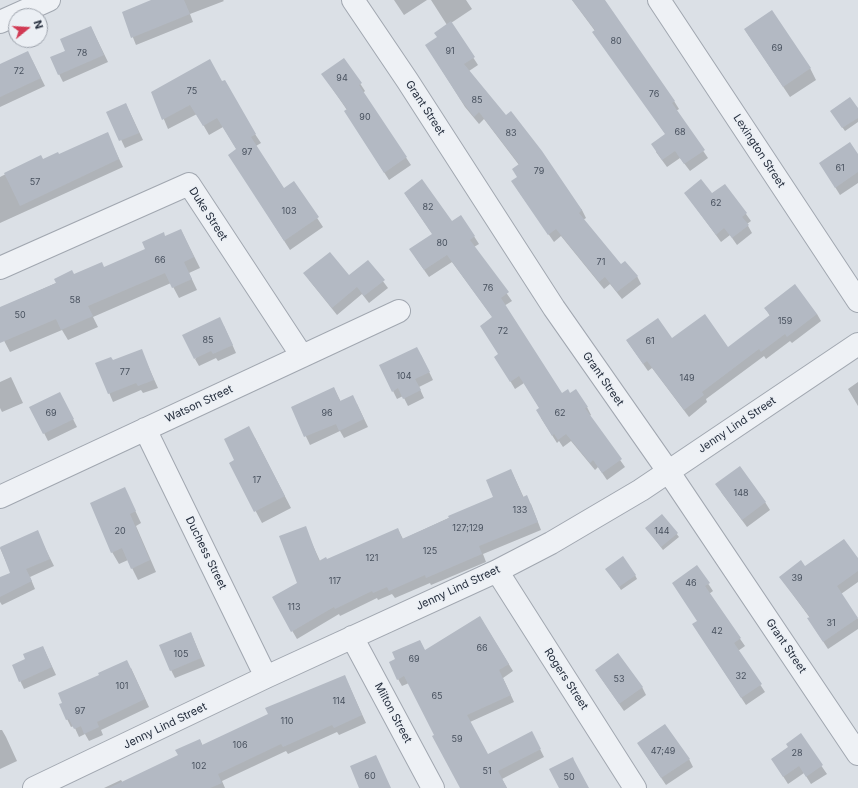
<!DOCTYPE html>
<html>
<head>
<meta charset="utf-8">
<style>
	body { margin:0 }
	#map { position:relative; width:858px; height:788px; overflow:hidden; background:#dbe0e6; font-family:Inter,sans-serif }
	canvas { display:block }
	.north { position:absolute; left:8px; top:8px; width:40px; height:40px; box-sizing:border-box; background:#ebeff4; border:1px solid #9ca2ab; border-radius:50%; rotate:72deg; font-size:11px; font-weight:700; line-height:16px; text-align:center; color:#252e3d }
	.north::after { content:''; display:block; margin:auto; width:14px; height:18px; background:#d13a54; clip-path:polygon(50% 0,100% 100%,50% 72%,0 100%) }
</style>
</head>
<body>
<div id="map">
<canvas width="858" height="788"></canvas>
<div class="north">N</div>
</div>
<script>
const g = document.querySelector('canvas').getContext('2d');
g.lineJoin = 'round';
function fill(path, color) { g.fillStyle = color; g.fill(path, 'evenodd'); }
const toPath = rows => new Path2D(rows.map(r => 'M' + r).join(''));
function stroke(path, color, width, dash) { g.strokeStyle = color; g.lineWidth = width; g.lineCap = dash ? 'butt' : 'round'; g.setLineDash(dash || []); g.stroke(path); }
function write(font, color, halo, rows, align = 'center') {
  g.font = font + ' Inter,sans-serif'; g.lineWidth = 3; g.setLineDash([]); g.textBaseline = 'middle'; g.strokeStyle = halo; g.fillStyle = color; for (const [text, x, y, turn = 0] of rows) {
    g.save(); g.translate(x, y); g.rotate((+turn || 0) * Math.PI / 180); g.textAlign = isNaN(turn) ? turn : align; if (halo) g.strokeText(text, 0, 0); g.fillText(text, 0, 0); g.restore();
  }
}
fill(toPath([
	[154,0,223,0,224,1,190,14,193,22,136,45,123,13],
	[394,0,427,0,404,15],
	[431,0,466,0,472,9,451,23,478,65,469,71,582,210,586,218,583,220,621,265,637,276,641,284,622,299,610,284,604,289,561,236,554,242,517,189,519,165,484,119,479,124,465,107,431,53,447,25],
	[572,0,603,0,674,101,679,109,676,111,708,158,690,171,680,158,667,167,656,152,666,135,595,31],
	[91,27,108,62,63,82,51,58,66,51],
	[745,30,810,68,816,80,790,97],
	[344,59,365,91,363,93,411,165,389,180,350,119,347,110,327,81],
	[32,60,45,86,0,107,0,65],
	[222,83,255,134,261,143,256,146,284,189,294,183,323,227,290,250,235,164,237,150,223,127,209,135,197,114,168,129,153,93],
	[126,104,143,140,125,148,108,112],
	[858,110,858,122,845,131,833,114],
	[107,133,123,167,0,223,0,177,41,156,43,160,59,155],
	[858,155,858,183,840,195,825,171],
	[685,193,712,195,746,214,751,221,747,224,752,233,737,245,730,235,721,242],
	[405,194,452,222,461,216,479,244,474,247,512,301,504,306,561,395,587,407,591,415,589,416,625,467,607,480,598,467,595,470,571,441,563,447,559,441,557,443,541,418,540,409,524,383,515,389,500,364,493,318,452,262,429,277,415,257,433,235],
	[181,230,200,268,189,273,197,290,179,298,171,283,93,317,98,327,68,340,62,330,10,352,0,333,0,308,74,275,104,268,147,249],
	[368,261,388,288,369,303,362,294,337,315,309,280,349,277],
	[765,308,817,314,821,321,792,343,790,341,766,359,764,356,706,399,707,402,689,417,652,368,648,371,627,341,672,339,728,348,770,316],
	[224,326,236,353,218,361,216,358,199,366,195,359],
	[141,350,158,388,143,393,141,390,113,402,97,364,112,362],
	[421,355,433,380,419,387,424,398,408,406,403,396,397,399,393,391],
	[11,377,23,403,2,412,0,408,0,382],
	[858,382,858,406,848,389],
	[334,388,341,402,357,404,368,427,344,438,340,431,310,445,292,407],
	[64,401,77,427,48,441,31,407],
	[255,438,291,508,262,523,230,463,236,460],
	[511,470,524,498,531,504,541,530,483,554,486,562,431,585,430,583,395,598,392,594,378,600,377,598,340,616,339,614,297,639,273,598,298,583,305,528,320,561,327,560,398,529,403,539,494,497],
	[125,489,141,523,136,526,156,572,138,580,128,560,119,564,112,552],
	[721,492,765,502,770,510,747,527],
	[662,515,679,537,663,550,646,528],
	[37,532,54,566,30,577,35,589,2,605,0,602,0,578,11,573,0,548],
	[858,560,858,582,841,594,858,619,858,629,828,649,813,626,810,618,780,577,805,568],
	[697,567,713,591,709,594,745,646,738,651,765,692,746,705,698,632],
	[609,572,635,575,637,579,621,590],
	[480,617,513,671,503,678,514,702,470,722,487,755,535,739,544,757,502,779,507,788,461,788,409,683,402,686,398,679,396,660,420,641,425,651],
	[191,633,205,666,175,678,171,670],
	[43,647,56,675,24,689,13,666,26,660],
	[131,668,149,707,101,730,103,735,89,741,85,734,79,737,74,726,71,727,60,705],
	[596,671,642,687,646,695,624,711],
	[348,683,366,723,339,735,337,732,288,754,286,751,222,781,225,788,104,788,121,780,123,783,179,756,200,740,203,746,269,715],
	[0,730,2,730,6,737,17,761,0,769],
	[800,735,827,774,811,784,804,773,788,784,772,759,789,747],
	[643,751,689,759,693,767,666,785]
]), '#0003');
fill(toPath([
	[151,0,184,0,190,14,131,38,122,12],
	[572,0,605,0,675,101,672,103,705,150,684,164,675,151,662,160,651,144,665,134,592,32,595,30],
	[772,10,811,68,783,87,744,29],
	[451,21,475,57,464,64,506,115,511,111,542,151,582,210,579,213,621,264,625,261,638,276,617,292,605,277,599,282,556,229,548,235,511,181,517,177,512,169,519,164,479,112,474,117,460,99,425,45,437,37,434,33],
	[91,26,104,55,58,75,50,57,65,51,60,39],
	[28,51,41,78,0,97,0,64],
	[344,58,362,83,359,85,407,157,384,173,344,111,347,109,321,74],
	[210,59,222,81,225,80,256,134,251,137,284,188,294,181,319,217,284,241,228,155,236,149,217,118,203,126,190,105,162,120,151,92],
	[850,97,858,108,858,118,842,128,830,111],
	[126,103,139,133,119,141,106,112],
	[108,132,119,159,20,206,4,173,41,155,43,159,58,152,59,154],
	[850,142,858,154,858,172,835,188,819,163],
	[422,179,452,221,461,215,475,236,470,240,509,292,501,298,562,393,568,389,570,393,576,389,588,407,585,408,622,459,602,473,593,460,590,463,566,434,558,440,554,434,552,436,536,410,539,408,519,376,510,382,494,357,498,354,480,326,492,317,447,255,424,270,409,249,432,234,404,193],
	[701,179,712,193,725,184,747,213,742,217,749,225,732,238,724,228,716,235,684,193],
	[181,229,194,257,184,262,192,279,172,288,165,273,88,306,93,316,61,330,56,319,0,343,0,307,56,283,54,279,72,270,74,274,102,262,104,267,145,249,142,242,164,232,165,236],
	[330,252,349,275,368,260,385,280,364,296,357,287,332,308,303,273],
	[795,284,817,314,787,337,785,334,761,352,759,349,702,392,704,395,684,410,647,361,643,364,626,340,658,318,672,338,705,314,728,347,770,315,764,308],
	[220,317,233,345,213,354,211,351,194,359,182,335],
	[417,347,430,372,415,379,421,390,403,399,398,388,392,392,379,365],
	[142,349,154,380,138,386,136,383,108,394,95,363,111,357,113,360],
	[334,387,340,401,353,395,364,419,339,431,336,424,304,437,291,407],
	[60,392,74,419,43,434,29,407],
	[249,426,285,496,254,512,229,463,234,460,224,439],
	[740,466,766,502,742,520,715,484],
	[511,469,523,497,527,495,538,522,479,546,482,554,426,578,425,575,389,591,387,587,373,593,372,591,335,609,334,607,291,632,272,597,297,583,279,536,306,526,319,561,326,557,327,559,398,528,402,539,449,518,448,516,493,497,486,480],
	[125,487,136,511,130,514,150,560,131,569,122,548,111,553,90,503],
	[662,514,678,533,661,547,645,528],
	[38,530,50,559,26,569,32,581,0,597,0,577,10,573,0,547],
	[844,539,858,558,858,571,837,586,858,618,823,642,807,618,810,617,779,577,801,560,805,566],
	[623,556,636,575,619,587,605,569],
	[697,565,710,583,705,586,741,638,734,643,762,684,741,698,692,624,697,621,672,583],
	[480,616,509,664,499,670,511,695,467,715,488,754,532,731,541,749,498,771,507,788,460,788,432,736,434,735,404,676,397,680,389,662,395,659,392,652,420,640,425,650],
	[191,632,201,658,170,671,159,645],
	[43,646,52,667,19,682,12,665,25,659,23,654],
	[618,653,643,687,619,704,595,670],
	[127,660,145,699,97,722,99,727,84,734,81,726,74,729,69,719,66,720,59,704,62,703,58,693,99,675,98,673],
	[345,675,362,715,334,728,332,725,283,747,281,744,218,774,222,783,210,788,109,788,178,755,175,750,200,739,202,745,268,714,265,708],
	[665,724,690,759,661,778,637,743],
	[801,733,823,765,806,777,799,766,783,777,771,759,788,747,786,744],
	[376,755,391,788,359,788,350,766],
	[573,757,574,760,589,788,559,788,549,769]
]), '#b3b9c3');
const minor = toPath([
	[353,0,407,80,554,308,668,471,858,754],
	[659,0,858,301],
	[0,22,49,0],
	[0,268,189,184,302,356],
	[145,429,266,677],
	[0,497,399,311],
	[497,571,635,788],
	[352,637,433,788],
	[34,788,266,677,497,571,551,543,641,490,858,344]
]);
stroke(minor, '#a1a7b0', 24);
stroke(minor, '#eef1f5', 22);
write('9px', '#48515e', null, [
	["80",616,41],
	["69",777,48],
	["91",450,51],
	["78",82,53],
	["72",19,71],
	["94",342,78],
	["75",192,91],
	["76",654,94],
	["85",477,100],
	["90",365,117],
	["68",680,132],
	["83",511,133],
	["97",247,152],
	["61",840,168],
	["79",539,171],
	["57",35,182],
	["62",716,203],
	["82",428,207],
	["103",289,211],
	["80",442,243],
	["66",160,260],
	["71",601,262],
	["76",488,288],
	["58",75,300],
	["50",20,315],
	["159",785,321],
	["72",503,331],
	["85",208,340],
	["61",650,341],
	["77",125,372],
	["104",404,376],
	["149",687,378],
	["69",51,413],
	["96",327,413],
	["62",560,413],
	["17",257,480],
	["148",741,493],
	["133",520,510],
	["127;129",468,528],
	["20",120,531],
	["144",662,531],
	["125",430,551],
	["121",372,558],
	["39",797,578],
	["117",335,581],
	["46",691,583],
	["113",294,607],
	["31",831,623],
	["42",717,631],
	["66",482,648],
	["105",181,654],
	["69",414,659],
	["32",741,676],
	["53",619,679],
	["101",122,686],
	["65",437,696],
	["114",339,701],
	["97",80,711],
	["110",287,721],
	["59",457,739],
	["106",240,745],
	["47;49",663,751],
	["28",797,753],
	["102",199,766],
	["51",487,771],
	["60",370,776],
	["50",569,777]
]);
write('11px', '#252e3d', '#ebeff4', [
	["Grant Street",425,108,57],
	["Lexington Street",759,151,57],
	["Duke Street",208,214,57],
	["Grant Street",603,379,55],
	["Watson Street",199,404,-25],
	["Jenny Lind Street",737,425,-34],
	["Duchess Street",206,553,64],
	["Jenny Lind Street",458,588,-25],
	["Grant Street",786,646,56],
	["Rogers Street",566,679,57],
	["Milton Street",393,713,62],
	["Jenny Lind Street",165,726,-26]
]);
</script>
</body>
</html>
